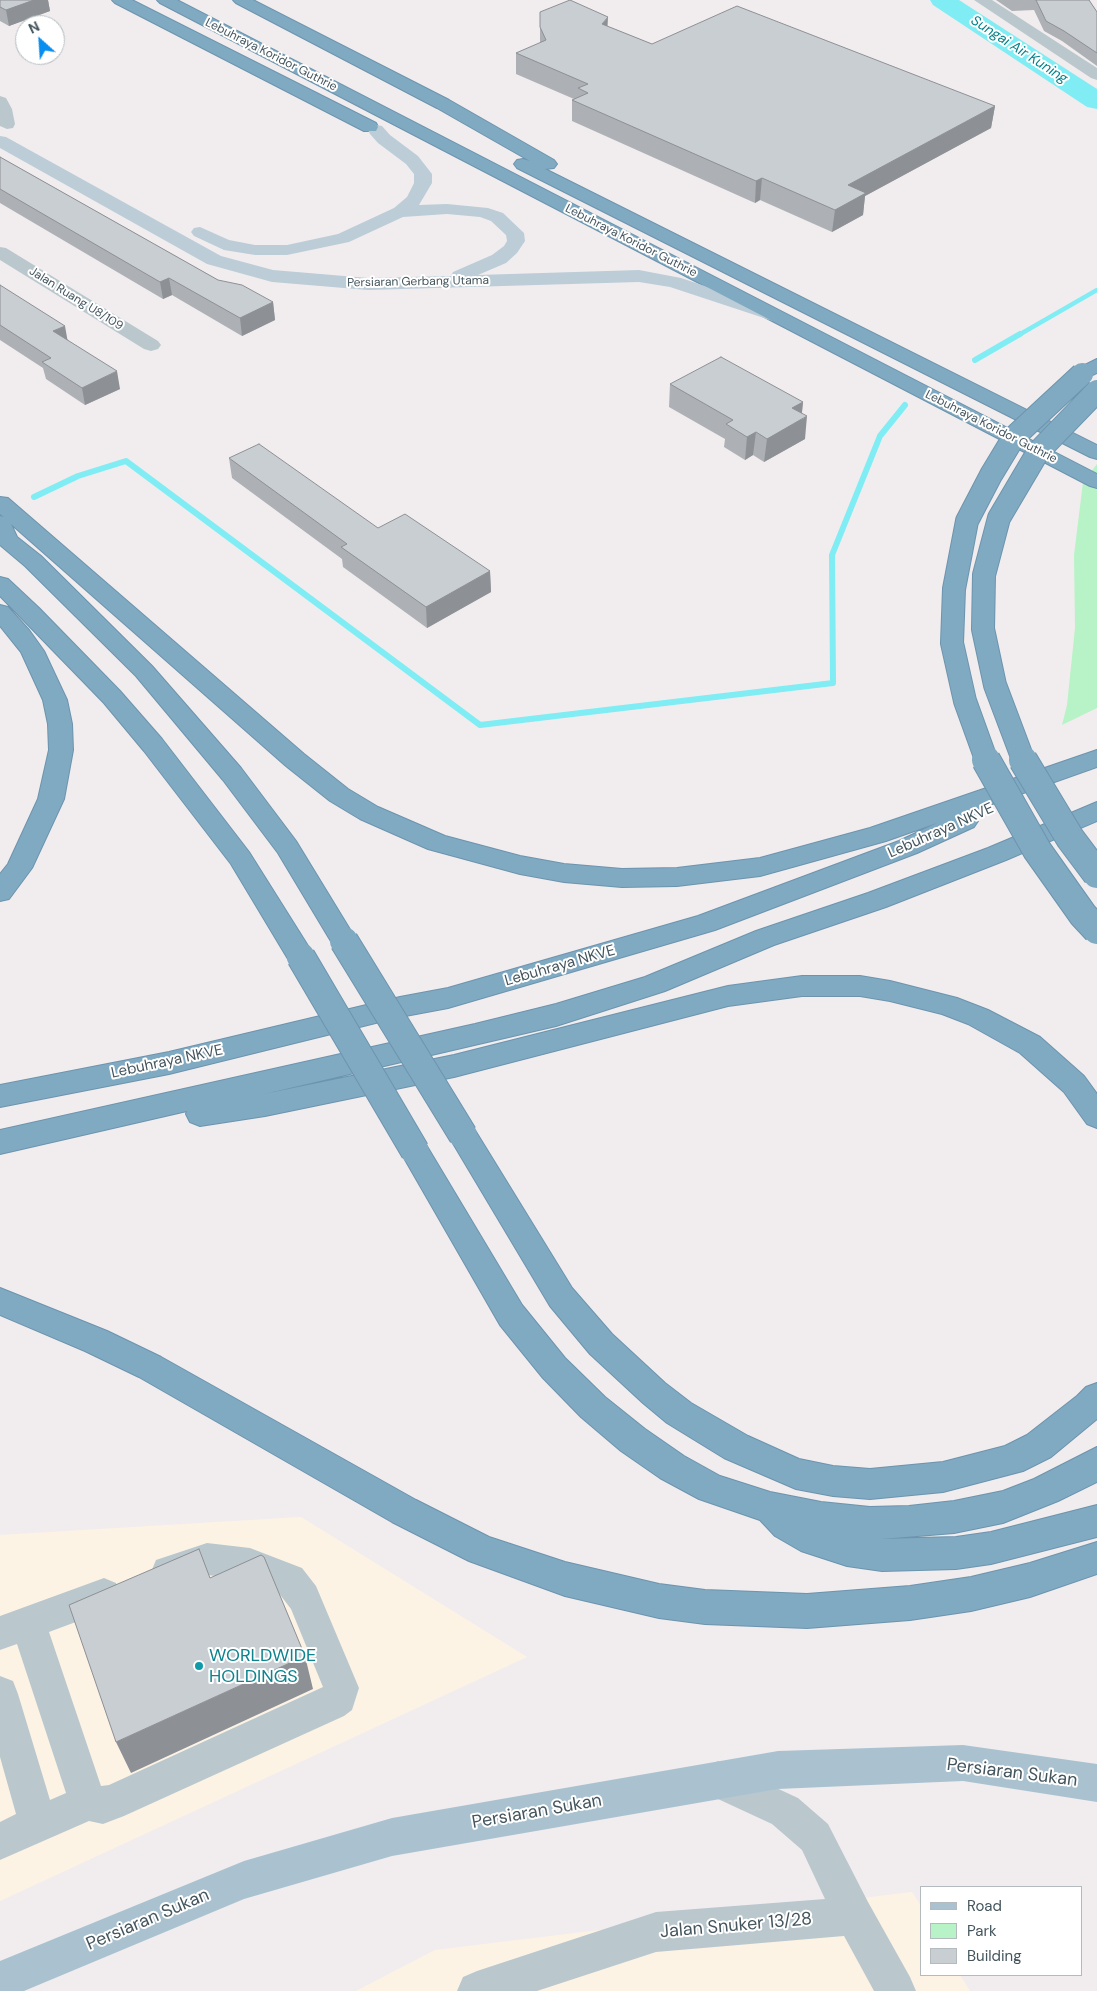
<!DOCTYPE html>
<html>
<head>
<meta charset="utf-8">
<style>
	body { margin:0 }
	#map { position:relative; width:1097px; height:1991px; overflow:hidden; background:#f1edee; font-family:"DM Sans",sans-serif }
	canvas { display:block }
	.legend { position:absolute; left:920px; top:1886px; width:162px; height:90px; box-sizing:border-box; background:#fff; border:1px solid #b4bbbe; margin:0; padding:6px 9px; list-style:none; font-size:15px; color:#44555d }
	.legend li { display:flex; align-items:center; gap:10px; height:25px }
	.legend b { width:25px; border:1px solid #b4bbbe }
	.north { position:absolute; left:15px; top:15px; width:50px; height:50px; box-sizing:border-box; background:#fff; border:1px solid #b4bbbe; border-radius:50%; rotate:334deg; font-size:14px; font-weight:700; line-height:20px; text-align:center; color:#44555d }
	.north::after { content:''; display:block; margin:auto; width:18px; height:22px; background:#088df0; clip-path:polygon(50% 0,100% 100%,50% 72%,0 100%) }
</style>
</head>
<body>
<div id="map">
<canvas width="1097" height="1991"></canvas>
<ul class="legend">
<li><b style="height:6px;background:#aac2d0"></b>Road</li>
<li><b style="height:14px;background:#b7f3c6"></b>Park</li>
<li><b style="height:14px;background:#c9ced3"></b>Building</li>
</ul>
<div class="north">N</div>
</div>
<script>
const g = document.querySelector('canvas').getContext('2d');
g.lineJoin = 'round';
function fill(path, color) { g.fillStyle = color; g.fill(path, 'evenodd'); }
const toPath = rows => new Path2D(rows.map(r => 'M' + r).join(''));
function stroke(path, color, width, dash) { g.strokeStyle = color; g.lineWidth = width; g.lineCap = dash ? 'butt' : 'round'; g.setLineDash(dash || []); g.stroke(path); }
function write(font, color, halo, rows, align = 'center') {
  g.font = font + ' "DM Sans",sans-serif'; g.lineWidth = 4; g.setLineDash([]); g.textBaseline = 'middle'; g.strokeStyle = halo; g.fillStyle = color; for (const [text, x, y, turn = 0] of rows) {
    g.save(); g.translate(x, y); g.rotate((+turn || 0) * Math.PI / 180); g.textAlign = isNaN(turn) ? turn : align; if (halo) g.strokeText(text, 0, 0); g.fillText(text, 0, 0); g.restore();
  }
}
fill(toPath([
	[301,1517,527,1657,0,1901,0,1535],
	[912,1892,921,1906,921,1975,960,1975,970,1991,356,1991,435,1950]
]), '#fdf3e5');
fill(toPath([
	[1097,464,1097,708,1062,725,1067,705,1075,628,1074,555,1083,482]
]), '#b7f3c6');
stroke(toPath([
	[1017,336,1097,290]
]), '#80ecf4', 4.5);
stroke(toPath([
	[975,360,1020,334],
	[34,497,78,476,126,461,480,725,833,683,832,555,880,436,905,405]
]), '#80ecf4', 6);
fill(toPath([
	[930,0,959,0,1097,89,1097,109,1087,107,933,5,930,0]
]), '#80ecf4');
const motorway = toPath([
	[112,0,132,0,376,123,378,127,376,131,364,131,115,3,112,0],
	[157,0,177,0,1097,474,1097,488,1090,486,160,3,157,0],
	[233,0,253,0,449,100,554,160,557,164,554,168,545,169,1097,445,1097,459,1090,457,517,168,514,164,517,160,523,159,530,161,437,108,236,3,233,0],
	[1097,359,1097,373,1082,380,1075,378,1072,374,1075,370,1097,359],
	[0,497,8,498,304,754,348,789,378,807,445,836,520,856,564,864,622,869,677,868,760,858,870,828,1097,750,1097,767,967,813,974,815,978,821,974,827,917,853,715,930,448,1008,400,1017,169,1074,0,1107,0,1085,169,1052,400,997,448,988,698,916,899,841,937,823,886,841,760,876,677,886,622,887,564,882,520,874,428,849,360,819,330,801,286,766,11,524,17,537,41,556,152,666,241,768,296,841,357,941,353,948,344,951,335,948,278,853,223,780,136,676,25,566,0,545,0,516,4,517,0,514,0,497],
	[0,577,8,579,39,608,120,691,162,739,249,852,315,957,311,964,301,967,291,964,231,864,144,751,104,703,0,596,0,577],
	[0,605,8,607,29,630,44,651,67,700,72,724,73,750,64,799,32,868,9,899,0,901,0,874,8,864,38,799,49,750,48,724,43,700,21,652,0,626,0,605],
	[1097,802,1097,821,1006,860,886,907,774,945,665,991,556,1026,264,1094,454,1055,728,986,802,976,860,976,890,981,957,998,988,1010,1040,1037,1084,1076,1097,1094,1097,1128,1087,1124,1064,1092,1020,1053,968,1024,942,1014,890,1001,860,996,802,996,728,1006,454,1077,265,1116,200,1126,190,1122,186,1114,187,1111,0,1154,0,1130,475,1024,556,1004,645,977,756,931,868,893,988,848,1097,802],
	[463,1123,473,1127,572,1288,612,1334,665,1383,691,1403,748,1436,799,1459,833,1466,870,1469,943,1462,1005,1446,1027,1435,1077,1396,1086,1387,1097,1383,1097,1419,1051,1457,1023,1471,943,1492,870,1499,833,1496,796,1489,724,1458,667,1423,643,1403,590,1354,550,1306,448,1135,453,1127,463,1123],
	[415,1139,425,1143,522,1305,565,1358,605,1397,645,1429,684,1456,720,1476,770,1492,821,1502,870,1507,909,1506,954,1501,1003,1491,1034,1479,1097,1447,1097,1482,1058,1501,1003,1523,954,1533,881,1539,956,1537,991,1532,1097,1505,1097,1537,991,1564,956,1569,882,1571,847,1566,801,1551,775,1536,760,1520,699,1499,660,1478,621,1451,581,1417,543,1378,500,1325,400,1151,405,1143,415,1139],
	[0,1288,107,1331,161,1357,416,1500,489,1537,565,1562,659,1584,705,1590,807,1594,910,1586,971,1577,1030,1563,1097,1542,1097,1574,1030,1597,971,1611,910,1620,807,1628,705,1624,659,1618,565,1596,469,1561,392,1522,139,1377,85,1351,0,1315,0,1288]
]);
stroke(motorway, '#6c94ae', 2);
fill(toPath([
	[974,0,992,0,1097,68,1097,80,1091,78,974,0],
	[0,96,6,98,12,109,15,124,13,128,7,129,0,126,0,96],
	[0,247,6,248,158,341,161,345,158,349,151,351,144,349,0,260,0,247],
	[207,1543,250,1548,302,1568,316,1586,359,1688,352,1710,344,1716,124,1816,103,1824,89,1821,0,1860,0,1822,16,1814,0,1757,0,1676,13,1681,18,1694,50,1800,66,1793,17,1644,0,1650,0,1616,104,1578,116,1583,121,1595,116,1607,49,1632,101,1786,109,1785,323,1687,291,1609,278,1592,250,1580,207,1575,168,1588,156,1584,151,1572,156,1560,207,1543],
	[718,1761,798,1798,828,1824,868,1902,910,1977,916,1991,874,1991,844,1936,656,1952,537,1991,457,1991,463,1977,477,1971,656,1912,825,1899,802,1850,772,1824,705,1793,699,1780,705,1767,718,1761]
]), '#bac8ce');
fill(toPath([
	[376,125,382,126,390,135,418,156,432,174,432,183,419,205,447,204,488,208,503,213,524,233,525,241,517,253,506,263,478,275,639,270,681,278,780,311,783,315,780,319,773,321,670,287,639,282,368,290,272,282,207,264,0,148,0,136,6,137,221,256,273,270,368,278,451,276,453,272,492,255,504,246,507,241,506,235,491,221,480,217,447,214,403,217,349,242,287,255,255,255,224,250,194,236,191,232,194,228,200,227,229,240,255,245,287,245,338,234,394,208,407,197,414,183,414,174,406,164,378,143,370,134,368,130,370,126,376,125]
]), '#bccdd7');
fill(toPath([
	[963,1745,1097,1764,1097,1802,963,1781,778,1789,392,1856,244,1899,24,1991,0,1991,0,1961,244,1861,392,1818,778,1751,963,1745]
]), '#aac2d0');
fill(motorway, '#80a9c2');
const motorwayBridgeFar1 = toPath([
	[987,762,965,701,952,643,954,589,967,521,991,475,1014,437,1082,374],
	[1024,762,995,685,983,629,984,575,999,518,1038,452,1097,391]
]);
const motorwayBridge = toPath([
	[986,760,1037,850,1083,915,1097,930],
	[1023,760,1070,838,1097,874],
	[344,941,463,1135],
	[301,957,415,1151]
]);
stroke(motorwayBridgeFar1, '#6c94ae', 24, []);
stroke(motorwayBridge, '#6c94ae', 30, []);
stroke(motorwayBridgeFar1, '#80a9c2', 22);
stroke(motorwayBridge, '#80a9c2', 28);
fill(toPath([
	[0,0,48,0,50,11,9,26,0,21],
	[996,0,1089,0,1097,12,1097,66,1062,41,1044,31,1034,10,1012,11],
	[540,12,607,26,652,44,995,106,991,128,865,196,863,215,832,232,760,200,755,203,572,121,572,100,574,99,516,74,516,53,540,43],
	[0,157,218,280,273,302,275,320,242,336,172,295,163,299,0,203],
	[0,285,68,340,120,389,85,405,46,379,43,368,0,340],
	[670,384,803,402,802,413,805,439,764,462,753,455,745,460,724,447,725,439,669,407],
	[229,458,378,528,490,571,491,592,427,628,343,567,342,559,232,478]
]), '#adb1b5');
fill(toPath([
	[34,0,48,0,50,11,9,26,6,10],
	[608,17,607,37,602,24],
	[995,106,991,128,865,196,863,215,832,232,835,210,848,185],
	[762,178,760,200,755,203,756,181],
	[169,278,172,295,163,299,160,282],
	[273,302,275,320,242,336,240,318],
	[65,326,68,343,53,331],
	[117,371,120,389,85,405,82,388],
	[803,402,801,420,807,416,805,439,764,462,767,439,792,408],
	[756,432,753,455,745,460,747,437],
	[490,571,491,592,427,628,426,607],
	[305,1656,313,1689,131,1773,116,1742]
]), '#8d9094');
const building = toPath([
	[0,0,34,0,6,10,0,7,0,0],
	[570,0,608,17,602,24,652,44,737,6,995,106,848,185,866,193,835,210,762,178,756,181,572,100,588,93,578,88,588,84,516,53,546,40,540,27,540,12,570,0],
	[1036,0,1089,0,1097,12,1097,53,1064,31,1046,21,1036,0],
	[0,157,218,280,242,285,273,302,240,318,169,278,160,282,0,189,0,157],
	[0,285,65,326,53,331,117,371,82,388,42,362,51,358,0,325,0,285],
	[721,357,803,402,792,408,807,416,767,439,756,432,747,437,726,424,733,420,670,384,721,357],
	[259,444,378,528,405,514,490,571,426,607,341,547,347,544,229,458,259,444],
	[199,1549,210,1578,261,1555,264,1557,305,1656,116,1742,69,1605,199,1549]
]);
fill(building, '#c9ced3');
stroke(building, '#8d9094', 1);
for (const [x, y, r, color] of [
	[199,1666,5,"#0f9aa8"]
]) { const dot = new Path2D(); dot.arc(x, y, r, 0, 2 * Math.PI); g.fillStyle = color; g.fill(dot); stroke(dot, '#fff', 2); }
write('12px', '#44555d', '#fff', [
	["Lebuhraya Koridor Guthrie",271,55,27],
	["Lebuhraya Koridor Guthrie",631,241,27],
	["Persiaran Gerbang Utama",418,282,-1],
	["Jalan Ruang U8/109",76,299,32],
	["Lebuhraya Koridor Guthrie",991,427,27]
]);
write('italic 14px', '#04828b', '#fff', [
	["Sungai Air Kuning",1019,50,33]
]);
write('15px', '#44555d', '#fff', [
	["Lebuhraya NKVE",941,831,-24],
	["Lebuhraya NKVE",560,966,-16],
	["Lebuhraya NKVE",167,1062,-12]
]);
write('18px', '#0d838f', '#fff', [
	["WORLDWIDE",209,1656],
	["HOLDINGS",209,1677]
], 'left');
write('18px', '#44555d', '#fff', [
	["Persiaran Sukan",1012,1773,7],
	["Persiaran Sukan",537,1812,-10],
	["Persiaran Sukan",148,1920,-23],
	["Jalan Snuker 13/28",736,1926,-5]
]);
</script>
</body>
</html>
